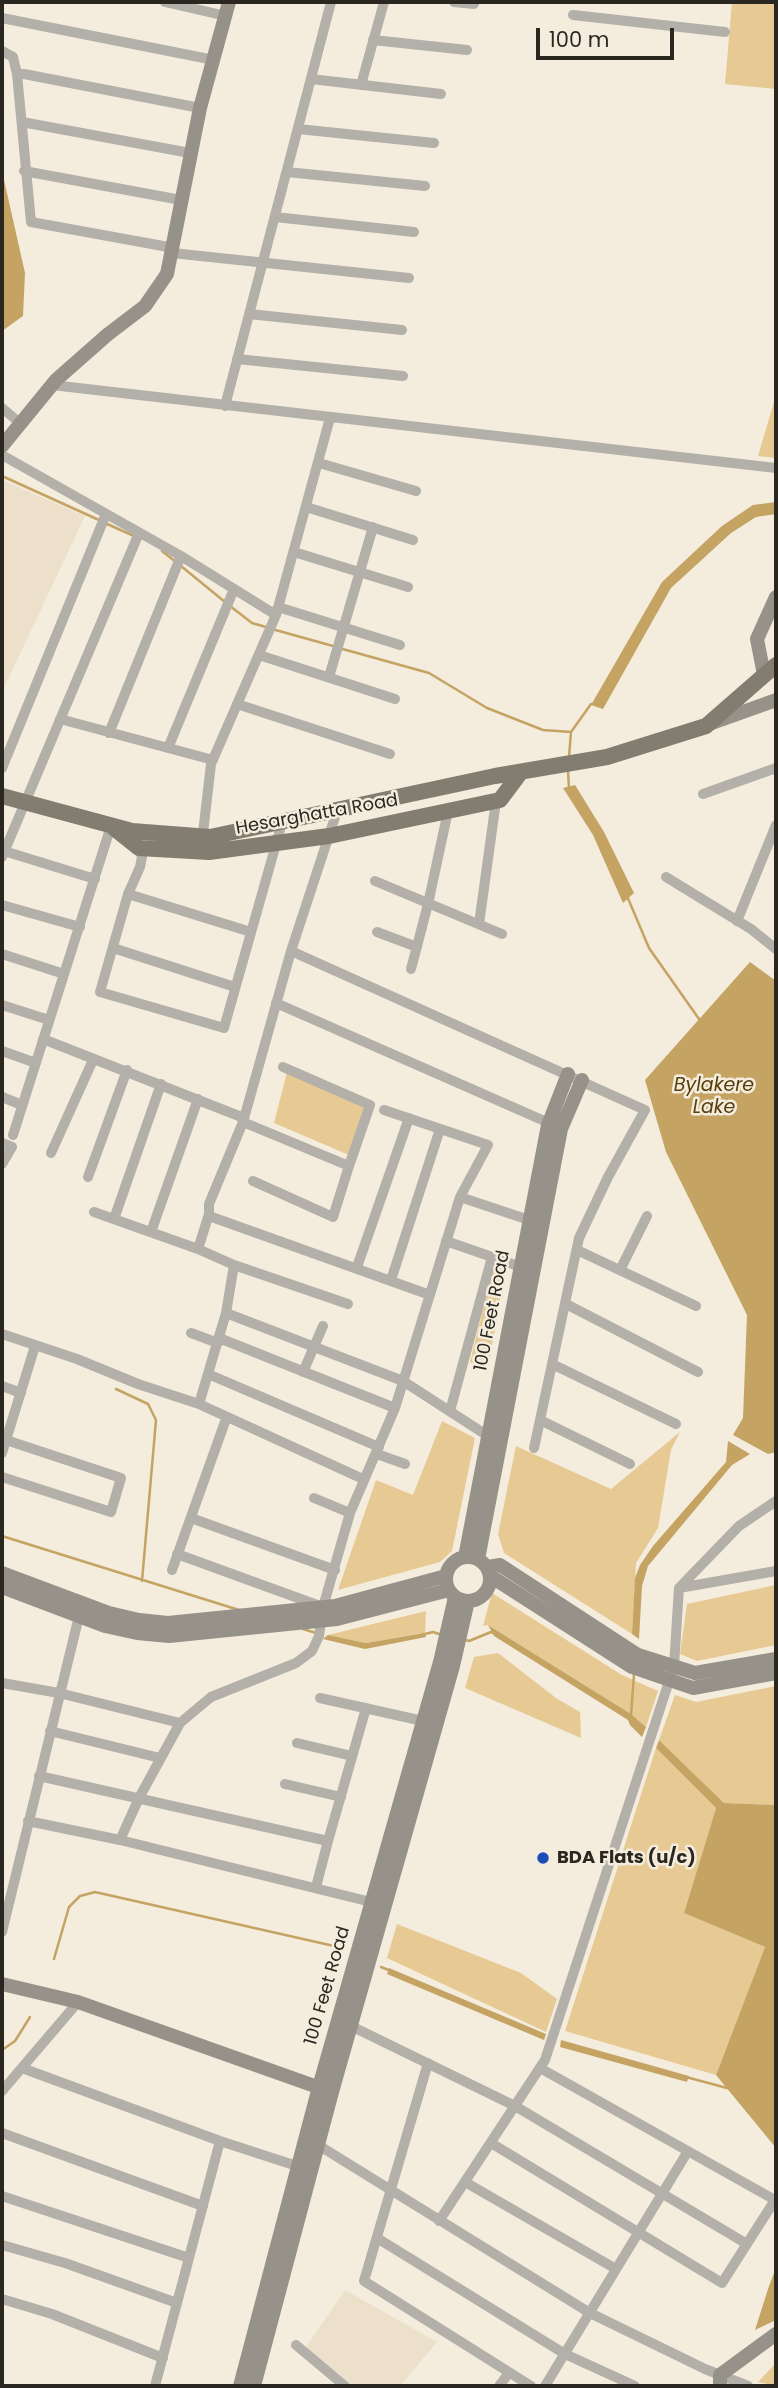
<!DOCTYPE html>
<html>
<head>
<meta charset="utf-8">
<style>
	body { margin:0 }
	#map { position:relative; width:778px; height:2388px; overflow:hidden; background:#f4ecdd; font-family:Poppins,sans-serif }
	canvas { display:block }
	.frame { position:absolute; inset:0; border:4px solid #2a2721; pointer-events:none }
	.scale { position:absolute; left:536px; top:28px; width:138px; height:32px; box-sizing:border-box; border:4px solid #2a2721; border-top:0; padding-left:9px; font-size:21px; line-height:24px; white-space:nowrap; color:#2a2721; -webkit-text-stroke:5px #f4ecdd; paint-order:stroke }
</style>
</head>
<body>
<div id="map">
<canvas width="778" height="2388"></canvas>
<div class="frame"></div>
<div class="scale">100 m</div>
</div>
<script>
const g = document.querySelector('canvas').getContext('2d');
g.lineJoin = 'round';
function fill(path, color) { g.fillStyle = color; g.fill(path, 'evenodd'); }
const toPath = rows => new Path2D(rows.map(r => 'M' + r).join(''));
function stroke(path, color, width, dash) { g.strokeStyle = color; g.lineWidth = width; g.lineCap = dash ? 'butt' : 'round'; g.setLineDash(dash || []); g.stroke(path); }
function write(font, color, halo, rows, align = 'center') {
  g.font = font + ' Poppins,sans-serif'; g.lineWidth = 5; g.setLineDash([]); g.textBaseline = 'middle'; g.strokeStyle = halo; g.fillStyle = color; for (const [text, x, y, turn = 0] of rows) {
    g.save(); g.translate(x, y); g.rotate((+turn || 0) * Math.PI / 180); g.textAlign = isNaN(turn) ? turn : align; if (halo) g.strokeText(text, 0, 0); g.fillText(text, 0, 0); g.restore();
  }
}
fill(toPath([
	[2,480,85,516,2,692],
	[345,2290,437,2342,400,2386,354,2386,306,2347]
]), '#ece0cb');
fill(toPath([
	[732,2,776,2,776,89,725,84],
	[776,395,776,458,758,456],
	[287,1072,364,1107,349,1155,274,1123],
	[494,1265,506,1269,487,1373,470,1362],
	[442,1421,475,1438,452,1551,440,1562,338,1590,376,1480,413,1495],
	[680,1432,671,1450,658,1528,636,1563,632,1634,504,1553,498,1534,516,1446,611,1489],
	[776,1585,776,1645,697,1661,680,1654,687,1604],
	[492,1593,622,1675,658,1691,646,1727,631,1714,488,1625,483,1626],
	[426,1611,425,1633,366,1643,328,1635],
	[498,1653,556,1698,580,1712,581,1738,465,1688,474,1657],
	[776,1686,776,1805,724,1803,659,1740,675,1695,696,1702],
	[656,1748,716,1808,684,1913,765,1947,716,2075,565,2031],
	[397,1924,521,1973,557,1999,546,2032,387,1958],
	[776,2363,776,2386,758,2382]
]), '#e7ca93');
fill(toPath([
	[2,171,25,273,23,316,2,331],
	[776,502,776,514,756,517,731,533,671,588,603,709,591,705,662,582,722,526,753,505],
	[575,785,604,832,634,893,623,903,593,835,563,788],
	[750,962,776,981,776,1452,768,1454,733,1435,743,1418,747,1315,666,1152,645,1080],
	[728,1441,750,1454,732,1465,648,1566,642,1586,639,1639,632,1634,635,1578,640,1565,653,1546,726,1462],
	[488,1625,631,1714,646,1727,642,1737,630,1725,628,1720,494,1636],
	[425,1633,426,1637,365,1649,323,1639,328,1635,366,1643],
	[659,1740,724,1803,776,1805,776,2148,716,2075,765,1947,684,1913,716,1808,656,1748],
	[389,1968,546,2034,544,2040,387,1974],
	[561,2040,689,2076,687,2082,560,2047],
	[776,2268,776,2320,755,2330,769,2286]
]), '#c4a363');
stroke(toPath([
	[2,476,99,520],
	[105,523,134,536],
	[162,551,176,562],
	[181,566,225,602],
	[230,606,252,623,266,627],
	[272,629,333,646],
	[339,648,429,673,487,708,543,730,571,732],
	[569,757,571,732,591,704],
	[568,771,569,789],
	[627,896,649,948,699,1019],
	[116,1389,148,1404,156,1420,142,1581],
	[2,1536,239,1610],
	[303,1629,316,1633],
	[421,1635,433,1632,442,1635],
	[466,1640,469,1641,491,1632,495,1634],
	[631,1715,634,1674],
	[54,1959,69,1907,80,1896,95,1892,334,1946],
	[381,1967,391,1971],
	[2,2050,15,2041,30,2017],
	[686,2077,727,2088]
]), '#c4a363', 2.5);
stroke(toPath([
	[165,2,226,16],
	[454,2,474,4],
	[573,15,725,32],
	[2,18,214,60],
	[373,40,467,50],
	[2,51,13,57,17,74,31,222,174,248],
	[17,74,24,74,200,108],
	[311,79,441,94],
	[361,85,384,2],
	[22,122,190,153],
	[298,129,434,143],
	[24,171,181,200],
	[287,172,425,186],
	[275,217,414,232],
	[172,253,409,278],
	[249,314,402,330],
	[237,359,403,376],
	[52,385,776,468],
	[225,406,331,2],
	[2,408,20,423],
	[2,455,181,556,276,615],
	[319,463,416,491],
	[306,507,413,540],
	[294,552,408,587],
	[278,607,400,645],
	[259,655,395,699],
	[329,677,373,527],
	[237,704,390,754],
	[60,719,213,760],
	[109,733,181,556],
	[168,748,234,589],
	[2,768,106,514],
	[703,794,776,768],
	[203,833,211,764,276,615,330,418],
	[137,843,142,857,140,867,128,894,100,992,224,1028,282,823],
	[4,851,95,879],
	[2,857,139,533],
	[666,877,751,929,776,949],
	[375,881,502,934],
	[128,894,251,932],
	[2,905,80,927],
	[737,921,776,825],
	[479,924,496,801],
	[377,932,417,947],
	[113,948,235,987],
	[291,951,645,1110,608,1177,579,1238,534,1448],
	[2,954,64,974],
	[411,969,428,904,448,811],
	[276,1003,549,1123],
	[2,1005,49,1020],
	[43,1039,244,1118],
	[2,1051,36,1063],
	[283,1067,370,1105,349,1166],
	[2,1097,22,1105],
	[243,1122,349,1166,333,1217,253,1181],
	[13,1135,111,826],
	[2,1143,12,1147,2,1164],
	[51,1153,93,1060],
	[88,1177,127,1070],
	[460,1197,529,1220],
	[94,1212,198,1249],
	[209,1216,430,1295],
	[114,1219,161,1084],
	[151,1232,198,1099],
	[446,1241,521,1267],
	[577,1250,696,1306],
	[234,1265,348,1304],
	[357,1267,409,1118],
	[620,1270,647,1216],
	[391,1280,440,1129],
	[566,1304,698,1372],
	[226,1313,403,1381,488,1436],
	[191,1333,218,1343],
	[2,1334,77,1359,138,1384,199,1404,363,1479],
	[219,1338,395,1408],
	[552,1364,676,1424],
	[303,1372,323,1326],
	[208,1374,379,1447],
	[2,1386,21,1393],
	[199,1404,226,1313,234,1265,198,1249,209,1214,209,1204,243,1122,291,951,337,811],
	[450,1411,492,1257],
	[540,1420,630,1464],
	[2,1453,35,1346],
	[377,1454,405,1464],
	[2,1477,111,1512,121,1478,6,1440],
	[314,1498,350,1513],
	[191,1518,335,1570],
	[177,1554,320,1606],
	[172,1570,226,1419],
	[679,1588,776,1571],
	[2,1683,59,1693,180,1723,139,1798,120,1840],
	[320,1698,423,1721],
	[180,1723,211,1697,296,1663,312,1651,319,1636,323,1607,350,1513,395,1408,460,1197,488,1145,384,1110],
	[50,1731,160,1758],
	[297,1743,352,1756],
	[39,1776,328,1841,316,1887],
	[285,1784,341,1797],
	[28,1821,120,1840,371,1902],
	[328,1841,366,1708],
	[2,1932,80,1612],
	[351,2026,515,2106,747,2244],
	[428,2063,364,2281,531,2386],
	[22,2068,220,2141,303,2168],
	[2,2091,78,2002],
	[2,2133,203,2206],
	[491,2143,722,2283,775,2200,540,2068],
	[318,2145,590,2313,705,2369,748,2386],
	[465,2182,616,2269],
	[2,2196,189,2258],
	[439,2221,545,2060,674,1666,679,1588,739,1526,776,1501],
	[377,2238,565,2354,635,2386],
	[2,2245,65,2263,177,2303],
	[2,2299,52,2314,163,2358],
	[296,2345,345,2386],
	[155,2386,220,2141],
	[499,2386,509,2373],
	[545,2386,688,2151]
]), '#b3b0a9', 10);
stroke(toPath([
	[2,446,56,380,107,335,145,306,167,274,200,108,229,2],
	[764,675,757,639,776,597],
	[712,723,776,700],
	'446 1579a22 22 0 1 1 44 0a22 22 0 1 1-44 0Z',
	[465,1557,548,1125,568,1074],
	[478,1559,561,1129,582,1080],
	[487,1567,500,1565,638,1655,695,1673,776,1659],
	[2,1573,109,1613,139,1620,168,1623,335,1606,446,1576],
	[490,1580,495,1579,632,1667,693,1688,776,1673],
	[2,1587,105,1626,137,1633,169,1636,337,1619,449,1590],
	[2,1984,78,2002,326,2090],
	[240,2386,319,2087,440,1662,455,1597],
	[254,2386,332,2092,453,1666,468,1601],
	[720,2386,720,2375,776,2334]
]), '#979289', 14);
stroke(toPath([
	[2,796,132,831,210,837,495,776,607,757,706,726,776,665],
	[115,829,139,848,209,852,329,836,500,800,521,772]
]), '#837d71', 16);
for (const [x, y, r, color] of [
	[543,1858,7,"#1c4cb9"]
]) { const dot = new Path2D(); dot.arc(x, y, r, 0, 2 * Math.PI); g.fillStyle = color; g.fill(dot); stroke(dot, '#f4ecdd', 2.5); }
write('18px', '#2a2721', '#f4ecdd', [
	["Hesarghatta Road",317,815,-10],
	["100 Feet Road",493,1311,-79],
	["100 Feet Road",328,1986,-74]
]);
write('bold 18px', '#2a2721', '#f4ecdd', [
	["BDA Flats (u/c)",557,1858]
], 'left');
write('italic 19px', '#563f0b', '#f4ecdd', [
	["Bylakere",714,1086],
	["Lake",714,1108]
]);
</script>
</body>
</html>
